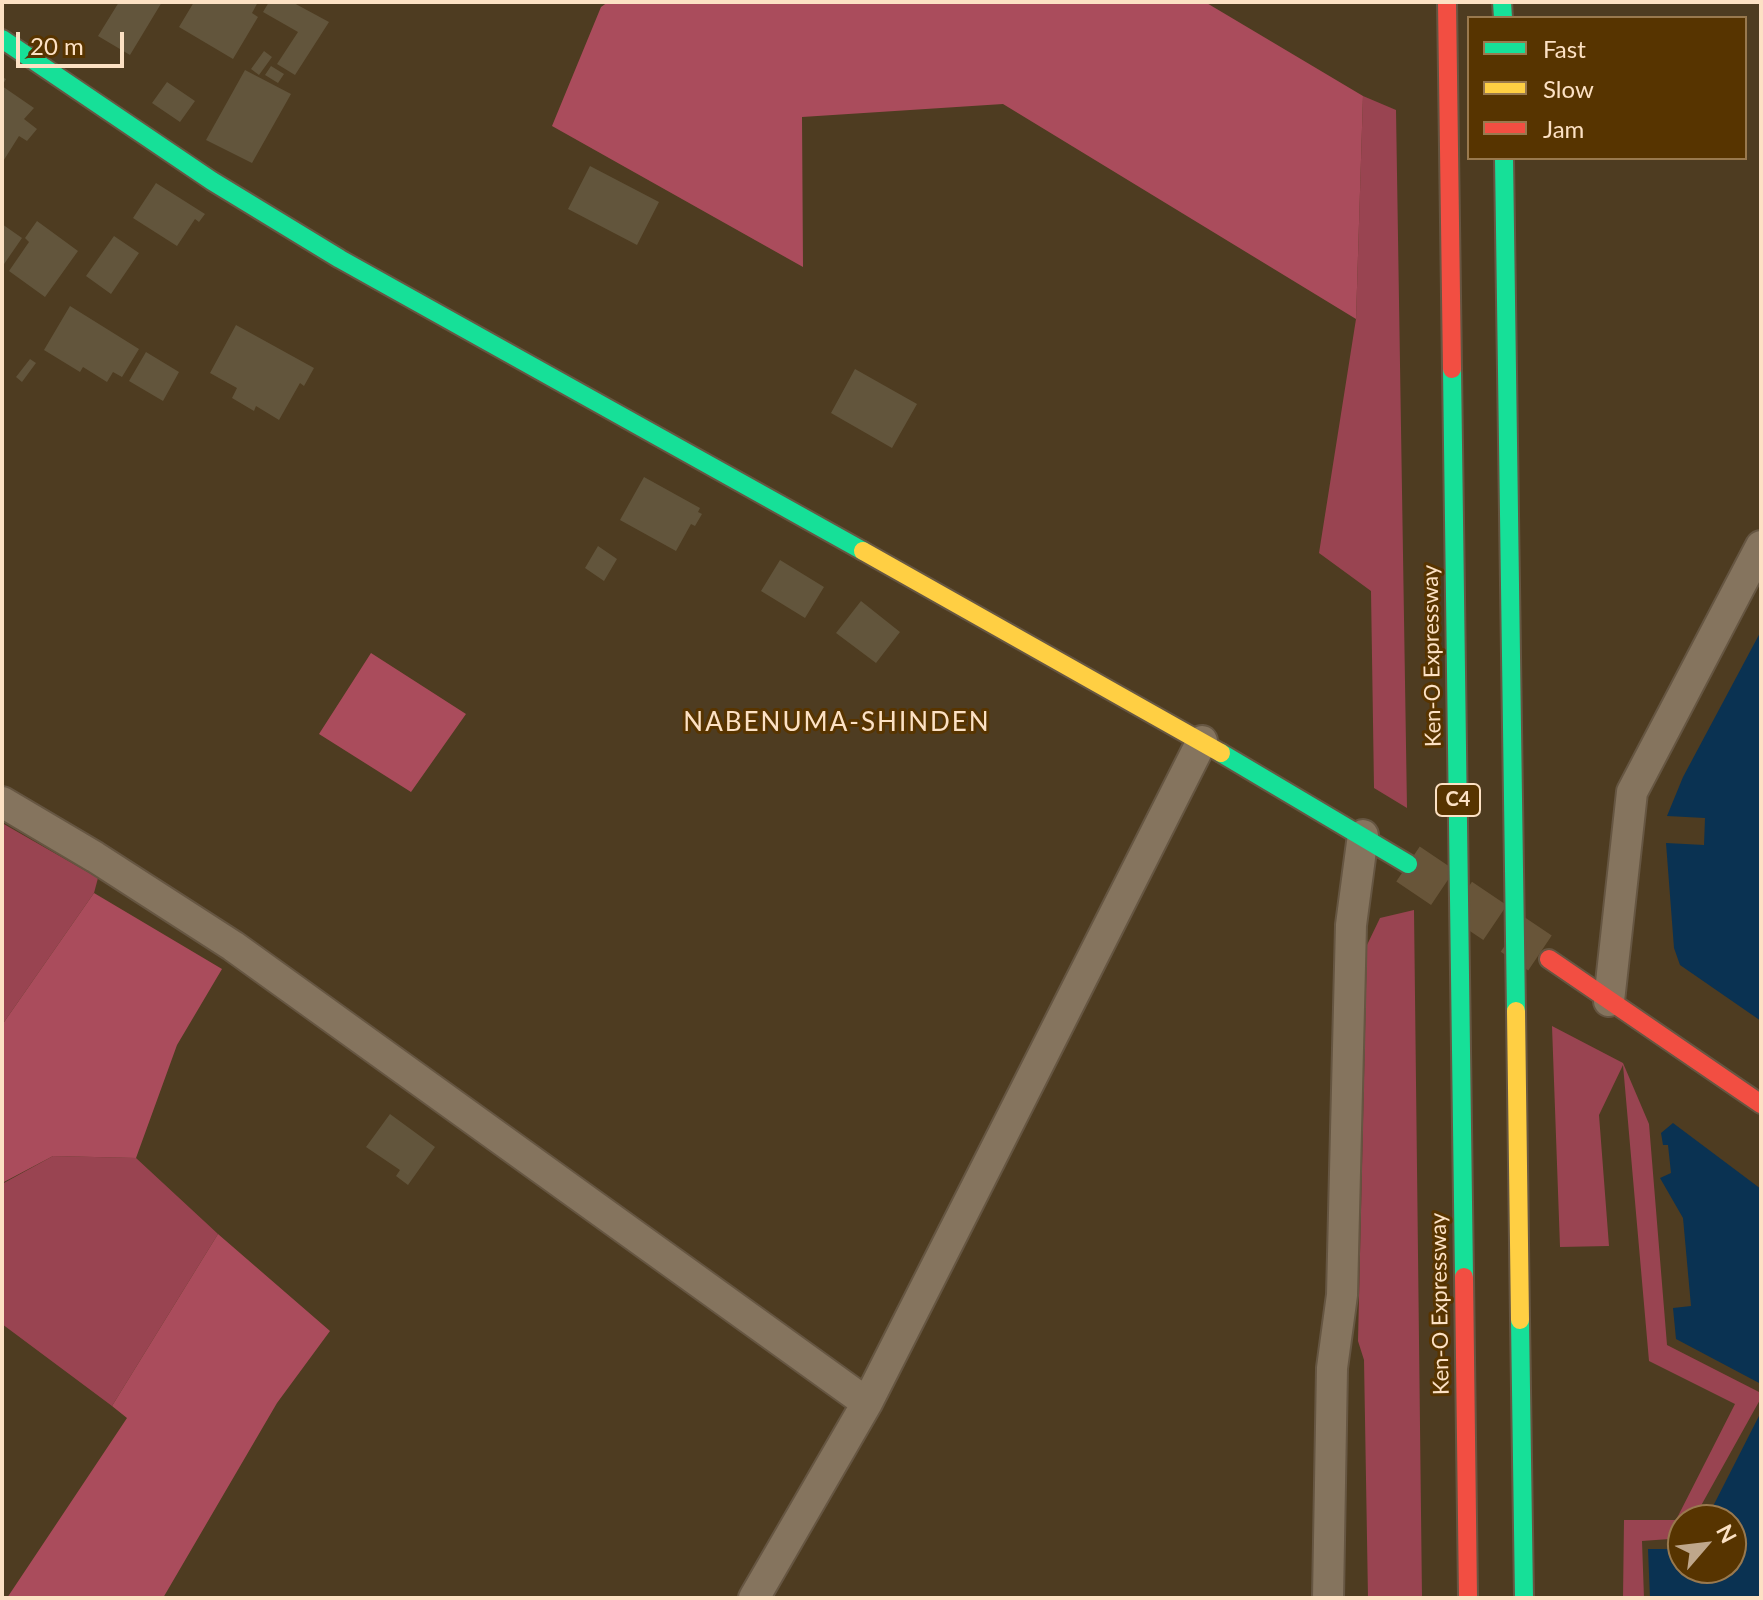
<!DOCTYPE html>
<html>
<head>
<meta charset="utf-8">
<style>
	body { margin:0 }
	#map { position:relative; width:1763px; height:1600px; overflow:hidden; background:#4e3c21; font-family:Lato,sans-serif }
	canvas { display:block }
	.frame { position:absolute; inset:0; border:4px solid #fce1c4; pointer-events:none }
	.legend { position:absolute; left:1467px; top:16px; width:280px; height:144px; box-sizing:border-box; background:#573400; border:2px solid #99794e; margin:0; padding:10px 14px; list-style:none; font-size:24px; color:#fce1c4 }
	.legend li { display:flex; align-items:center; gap:16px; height:40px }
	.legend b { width:40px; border:2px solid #99794e }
	.north { position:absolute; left:1667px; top:1504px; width:80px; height:80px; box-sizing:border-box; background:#573400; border:2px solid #99794e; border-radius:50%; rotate:62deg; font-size:22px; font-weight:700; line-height:32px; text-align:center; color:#fce1c4 }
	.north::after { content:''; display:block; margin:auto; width:28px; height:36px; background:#bfa78b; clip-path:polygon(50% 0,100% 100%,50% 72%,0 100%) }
	.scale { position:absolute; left:16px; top:32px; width:108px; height:36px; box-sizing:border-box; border:4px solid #fce1c4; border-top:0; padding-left:10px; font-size:24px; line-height:28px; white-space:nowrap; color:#fce1c4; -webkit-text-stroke:6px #573400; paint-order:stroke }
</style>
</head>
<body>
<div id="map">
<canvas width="1763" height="1600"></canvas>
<div class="frame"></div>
<ul class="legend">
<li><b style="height:10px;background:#16e098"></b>Fast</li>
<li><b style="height:10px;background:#ffcf43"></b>Slow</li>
<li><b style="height:10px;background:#f24e42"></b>Jam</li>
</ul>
<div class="north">N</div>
<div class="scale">20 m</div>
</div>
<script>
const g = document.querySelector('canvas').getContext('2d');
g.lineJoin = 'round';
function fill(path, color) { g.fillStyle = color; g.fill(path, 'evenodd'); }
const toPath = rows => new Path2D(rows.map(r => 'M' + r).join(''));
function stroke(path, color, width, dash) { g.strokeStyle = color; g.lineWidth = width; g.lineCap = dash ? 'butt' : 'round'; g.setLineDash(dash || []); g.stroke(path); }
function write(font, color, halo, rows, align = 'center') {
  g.font = font + ' Lato,sans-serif'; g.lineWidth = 6; g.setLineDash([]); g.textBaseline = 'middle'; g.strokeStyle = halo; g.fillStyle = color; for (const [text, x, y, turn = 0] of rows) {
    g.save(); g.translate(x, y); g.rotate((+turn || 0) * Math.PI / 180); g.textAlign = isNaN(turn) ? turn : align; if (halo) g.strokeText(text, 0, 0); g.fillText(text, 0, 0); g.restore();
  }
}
fill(toPath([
	[1363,96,1396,110,1407,808,1374,788,1371,591,1319,553,1356,319],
	[2,823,98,878,94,893,2,1025],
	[1414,910,1422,1598,1368,1598,1364,1360,1358,1341,1367,945,1380,918],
	[1552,1026,1623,1063,1649,1124,1667,1345,1761,1393,1761,1398,1693,1520,1683,1520,1683,1538,1642,1541,1644,1598,1623,1598,1624,1520,1676,1520,1735,1404,1649,1361,1623,1065,1599,1115,1609,1246,1560,1247],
	[53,1156,136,1158,218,1234,112,1406,2,1324,2,1184]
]), '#994451');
fill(toPath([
	[608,2,1205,2,1363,96,1356,319,1003,104,802,117,803,267,552,126,601,7],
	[371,653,466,714,411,792,319,734],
	[94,893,222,969,177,1045,136,1158,53,1156,2,1183,2,1025],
	[218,1234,330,1331,277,1403,163,1598,7,1598,127,1418,112,1406]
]), '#aa4c5c');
fill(toPath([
	[1761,631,1761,1021,1680,965,1674,948,1666,843,1704,845,1705,818,1667,816,1683,777],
	[1673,1123,1761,1189,1761,1384,1676,1339,1673,1308,1691,1306,1683,1218,1660,1178,1671,1173,1668,1145,1663,1145,1661,1133],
	[1761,1412,1761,1598,1650,1598,1648,1549,1683,1549,1683,1568,1731,1568,1731,1520,1706,1520]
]), '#0a3252');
fill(toPath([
	[119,2,162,2,130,55,98,36],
	[194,2,258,2,252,13,258,17,233,59,179,27],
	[269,2,292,2,329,22,295,75,277,64,298,32,263,12],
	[264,51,272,57,259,75,251,69],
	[271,66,284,74,278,83,265,75],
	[245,70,291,94,252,163,206,140],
	[2,77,6,79,2,86,34,108,24,119,37,129,27,141,19,136,2,163],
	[167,82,195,101,180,122,152,103],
	[590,166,659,202,637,245,568,209],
	[156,183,205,214,199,222,195,219,177,246,133,218],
	[37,221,78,251,45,297,9,271,29,242,25,238],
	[2,224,22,238,2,267],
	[114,236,139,253,111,294,86,276],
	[70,306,139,349,122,377,113,372,107,382,83,367,80,372,44,350],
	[236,325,314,368,304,386,300,383,279,420,256,406,254,411,232,398,237,388,210,373],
	[146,352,179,372,163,401,129,381],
	[30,359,36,363,22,382,16,377],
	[855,369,917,404,892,448,831,413],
	[644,477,700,508,698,512,702,514,695,526,691,524,676,551,620,520],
	[598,546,617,559,604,581,585,568],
	[780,560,824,587,805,618,761,591],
	[861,601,900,632,876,663,836,633],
	[390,1114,435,1147,408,1185,396,1176,400,1170,366,1147]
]), '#62553c');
stroke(toPath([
	[1408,864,1540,953]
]), '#685539', 42, [42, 21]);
const street = toPath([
	[2,802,95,857,233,946,867,1403],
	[1609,1001,1632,792,1761,546],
	[754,1598,867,1403,1202,741],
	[1328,1598,1332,1368,1342,1295,1351,925,1363,835]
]);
const fast = toPath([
	[1502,2,1503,18],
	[2,39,212,181,340,259,863,551],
	[1504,158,1516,1011],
	[1452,369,1464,1277],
	[1221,753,1408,864],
	[1520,1320,1524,1598]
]);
const slow = toPath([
	[863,551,1221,753],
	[1516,1011,1520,1320]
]);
const jam = toPath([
	[1447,2,1452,369],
	[1549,959,1761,1104],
	[1464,1277,1468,1598]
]);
stroke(street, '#665642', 34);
stroke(fast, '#665642', 22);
stroke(slow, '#665642', 22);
stroke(jam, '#665642', 22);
stroke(street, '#85745e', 30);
stroke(fast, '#16e098', 18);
stroke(slow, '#ffcf43', 18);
stroke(jam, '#f24e42', 18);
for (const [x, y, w] of [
	[1458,800,44]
]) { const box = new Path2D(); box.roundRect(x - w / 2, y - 16, w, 32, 6); g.fillStyle = '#573400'; g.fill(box); stroke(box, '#fce1c4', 2); }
write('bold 20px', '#fce1c4', null, [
	["C4",1458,800]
]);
write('22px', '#fce1c4', '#573400', [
	["Ken-O Expressway",1432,656,-91],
	["Ken-O Expressway",1440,1304,-91]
]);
g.letterSpacing = '2px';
write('26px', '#fce1c4', '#573400', [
	["NABENUMA-SHINDEN",837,723]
]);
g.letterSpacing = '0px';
</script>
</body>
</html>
